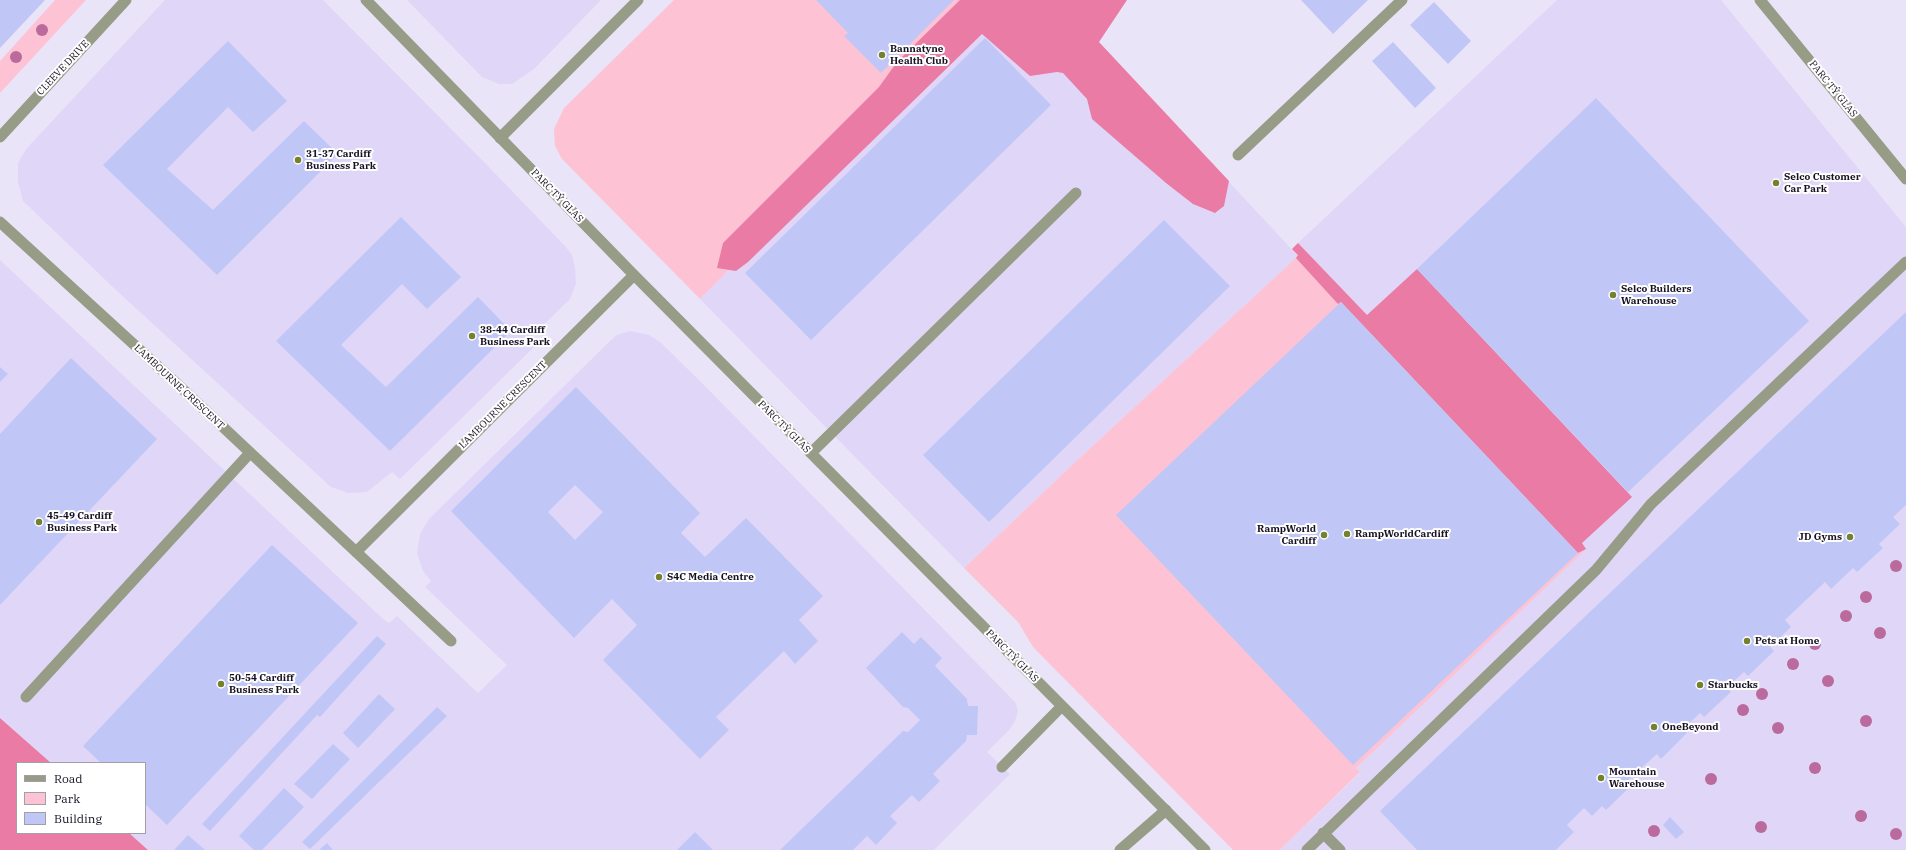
<!DOCTYPE html>
<html>
<head>
<meta charset="utf-8">
<style>
	body { margin:0 }
	#map { position:relative; width:1906px; height:850px; overflow:hidden; background:#eae4f8; font-family:"IBM Plex Serif",serif }
	canvas { display:block }
	.legend { position:absolute; left:16px; top:762px; width:130px; height:72px; box-sizing:border-box; background:#fff; border:1px solid #a29fa6; margin:0; padding:5px 7px; list-style:none; font-size:12px; color:#161021 }
	.legend li { display:flex; align-items:center; gap:8px; height:20px }
	.legend b { width:20px; border:1px solid #a29fa6 }
</style>
</head>
<body>
<div id="map">
<canvas width="1906" height="850"></canvas>
<ul class="legend">
<li><b style="height:5px;background:#979c87"></b>Road</li>
<li><b style="height:11px;background:#fdc3d5"></b>Park</li>
<li><b style="height:11px;background:#c0c7f6"></b>Building</li>
</ul>
</div>
<script>
const g = document.querySelector('canvas').getContext('2d');
g.lineJoin = 'round';
function fill(path, color) { g.fillStyle = color; g.fill(path, 'evenodd'); }
const toPath = rows => new Path2D(rows.map(r => 'M' + r).join(''));
function stroke(path, color, width, dash) { g.strokeStyle = color; g.lineWidth = width; g.lineCap = dash ? 'butt' : 'round'; g.setLineDash(dash || []); g.stroke(path); }
function write(font, color, halo, rows, align = 'center') {
  g.font = font + ' "IBM Plex Serif",serif'; g.lineWidth = 4; g.setLineDash([]); g.textBaseline = 'middle'; g.strokeStyle = halo; g.fillStyle = color; for (const [text, x, y, turn = 0] of rows) {
    g.save(); g.translate(x, y); g.rotate((+turn || 0) * Math.PI / 180); g.textAlign = isNaN(turn) ? turn : align; if (halo) g.strokeText(text, 0, 0); g.fillText(text, 0, 0); g.restore();
  }
}
fill(toPath([
	[165,0,323,0,486,164,565,246,572,255,575,268,576,284,570,299,527,341,534,347,400,479,392,472,367,492,348,493,331,487,117,291,23,201,18,182,18,163,27,148],
	[407,0,601,0,534,69,512,84,499,84,482,77],
	[1557,0,1721,0,1906,227,1906,850,1280,850,1360,773,1356,768,1582,543,1298,243],
	[985,10,1078,20,1298,256,1072,465,964,568,700,299],
	[0,260,382,618,389,623,397,616,478,693,507,665,425,587,431,581,423,571,417,553,420,534,429,519,611,340,617,335,630,331,649,335,660,342,701,382,1015,702,1018,711,1015,721,1010,729,987,752,1010,774,934,850,148,850,129,833,145,833,145,763,51,763,0,718]
]), '#e0d7f8');
fill(toPath([
	[55,0,86,0,0,93,0,61],
	[674,0,1073,0,985,10,700,299,562,159,555,146,554,129,564,108],
	[1298,243,1586,549,1356,768,1360,772,1280,850,1233,850,1033,647,1018,622,964,568,1072,465,1298,256,1292,249]
]), '#fdc3d5');
fill(toPath([
	[960,0,1127,0,1099,42,1229,181,1224,206,1215,213,1193,204,1166,183,1092,119,1087,99,1063,73,1057,72,1030,76,982,34,748,262,736,271,717,268,723,243,879,87,897,62],
	[1298,243,1367,315,1417,269,1632,497,1582,543,1586,549,1578,553,1341,302,1338,304,1296,258,1298,255,1292,249],
	[0,718,51,763,17,763,17,833,129,833,148,850,0,850]
]), '#ea7ba4');
fill(toPath([
	[0,0,45,0,0,48],
	[816,0,954,0,881,73,844,36,848,33],
	[1301,0,1368,0,1333,34],
	[1434,2,1471,41,1448,64,1410,25],
	[985,38,1051,105,811,340,745,273],
	[228,41,287,101,253,132,228,107,167,169,213,210,304,121,338,154,217,275,103,165],
	[1393,42,1436,88,1415,108,1372,61],
	[1596,98,1809,321,1628,492,1417,269],
	[401,217,461,277,427,309,402,284,341,345,386,387,478,297,511,331,390,451,276,341],
	[1164,220,1230,286,989,522,923,455],
	[1341,302,1578,553,1353,765,1116,515],
	[1906,312,1906,505,1893,517,1900,524,1879,544,1883,548,1857,572,1853,568,1831,589,1825,582,1785,620,1791,627,1770,647,1774,651,1748,676,1744,672,1735,680,1727,688,1731,692,1704,717,1700,713,1683,729,1687,733,1661,759,1657,754,1628,780,1632,785,1606,810,1602,806,1592,816,1584,808,1567,825,1574,832,1556,850,1417,850,1380,811],
	[71,358,157,439,0,605,0,434],
	[0,367,8,374,0,382],
	[576,387,700,513,681,533,705,557,746,518,823,596,799,620,818,641,795,664,784,651,716,717,729,730,700,759,603,660,637,625,612,599,574,638,451,511],
	[575,485,603,512,575,540,548,512],
	[272,545,358,623,167,825,145,804,145,763,101,763,83,746],
	[902,632,914,644,921,637,942,658,935,666,967,699,968,706,978,706,977,735,967,735,966,741,933,774,940,781,919,802,912,795,890,816,897,823,876,845,867,836,853,850,780,850,903,731,908,732,920,720,908,708,903,707,866,668],
	[377,636,386,644,320,717,317,715,210,831,202,824],
	[379,694,395,709,358,748,343,733],
	[437,707,447,716,310,849,302,842],
	[333,744,350,759,312,799,294,784],
	[284,788,304,807,262,850,254,850,239,836],
	[1670,817,1684,832,1676,839,1663,825],
	[695,832,713,850,677,850],
	[188,835,205,850,174,850],
	[327,843,333,850,319,850]
]), '#c0c7f6');
stroke(toPath([
	[500,138,638,0],
	[1238,155,1402,0],
	[811,453,1076,193],
	[26,697,249,454],
	[1323,833,1340,850],
	[1120,850,1166,810],
	[1307,850,1596,570,1651,504,1906,262]
]), '#979c87', 11);
stroke(toPath([
	[366,0,634,275,1205,850],
	[1760,0,1906,179],
	[0,137,126,0],
	[0,222,175,382,451,641],
	[356,552,634,275],
	[1002,767,1062,706]
]), '#979c87', 11);
g.fillStyle = '#ba6a9c';
for (const [x, y] of [
	[42,30],
	[16,57],
	[1896,566],
	[1866,597],
	[1846,616],
	[1880,633],
	[1815,644],
	[1793,664],
	[1828,681],
	[1762,694],
	[1743,710],
	[1866,721],
	[1778,728],
	[1815,768],
	[1711,779],
	[1861,816],
	[1761,827],
	[1654,831],
	[1896,834]
]) { g.beginPath(); g.arc(x, y, 6, 0, 2 * Math.PI); g.fill(); }
for (const [x, y, r, color] of [
	[882,55,4,"#748230"],
	[298,160,4,"#748230"],
	[1776,183,4,"#748230"],
	[1613,295,4,"#748230"],
	[472,336,4,"#748230"],
	[39,522,4,"#748230"],
	[1347,534,4,"#748230"],
	[1324,535,4,"#748230"],
	[1850,537,4,"#748230"],
	[659,577,4,"#748230"],
	[1747,641,4,"#748230"],
	[221,684,4,"#748230"],
	[1700,685,4,"#748230"],
	[1654,727,4,"#748230"],
	[1601,778,4,"#748230"]
]) { const dot = new Path2D(); dot.arc(x, y, r, 0, 2 * Math.PI); g.fillStyle = color; g.fill(dot); stroke(dot, '#fff', 1.5); }
write('bold 10px', '#161021', '#fff', [
	["Bannatyne",890,49],
	["Health Club",890,61],
	["31-37 Cardiff",306,154],
	["Business Park",306,166],
	["Selco Customer",1784,177],
	["Car Park",1784,189],
	["Selco Builders",1621,289],
	["Warehouse",1621,301],
	["38-44 Cardiff",480,330],
	["Business Park",480,342],
	["45-49 Cardiff",47,516],
	["Business Park",47,528],
	["RampWorld",1316,529,"right"],
	["Cardiff",1316,541,"right"],
	["RampWorldCardiff",1355,534],
	["JD Gyms",1842,537,"right"],
	["S4C Media Centre",667,577],
	["Pets at Home",1755,641],
	["50-54 Cardiff",229,678],
	["Business Park",229,690],
	["Starbucks",1708,685],
	["OneBeyond",1662,727],
	["Mountain",1609,772],
	["Warehouse",1609,784]
], 'left');
write('10px', '#161021', '#fff', [
	["CLEEVE DRIVE",63,68,-47],
	["PARC TŶ GLAS",1833,89,51],
	["PARC TŶ GLAS",557,196,46],
	["LAMBOURNE CRESCENT",179,387,43],
	["LAMBOURNE CRESCENT",503,405,-45],
	["PARC TŶ GLAS",784,427,45],
	["PARC TŶ GLAS",1012,656,45]
]);
</script>
</body>
</html>
